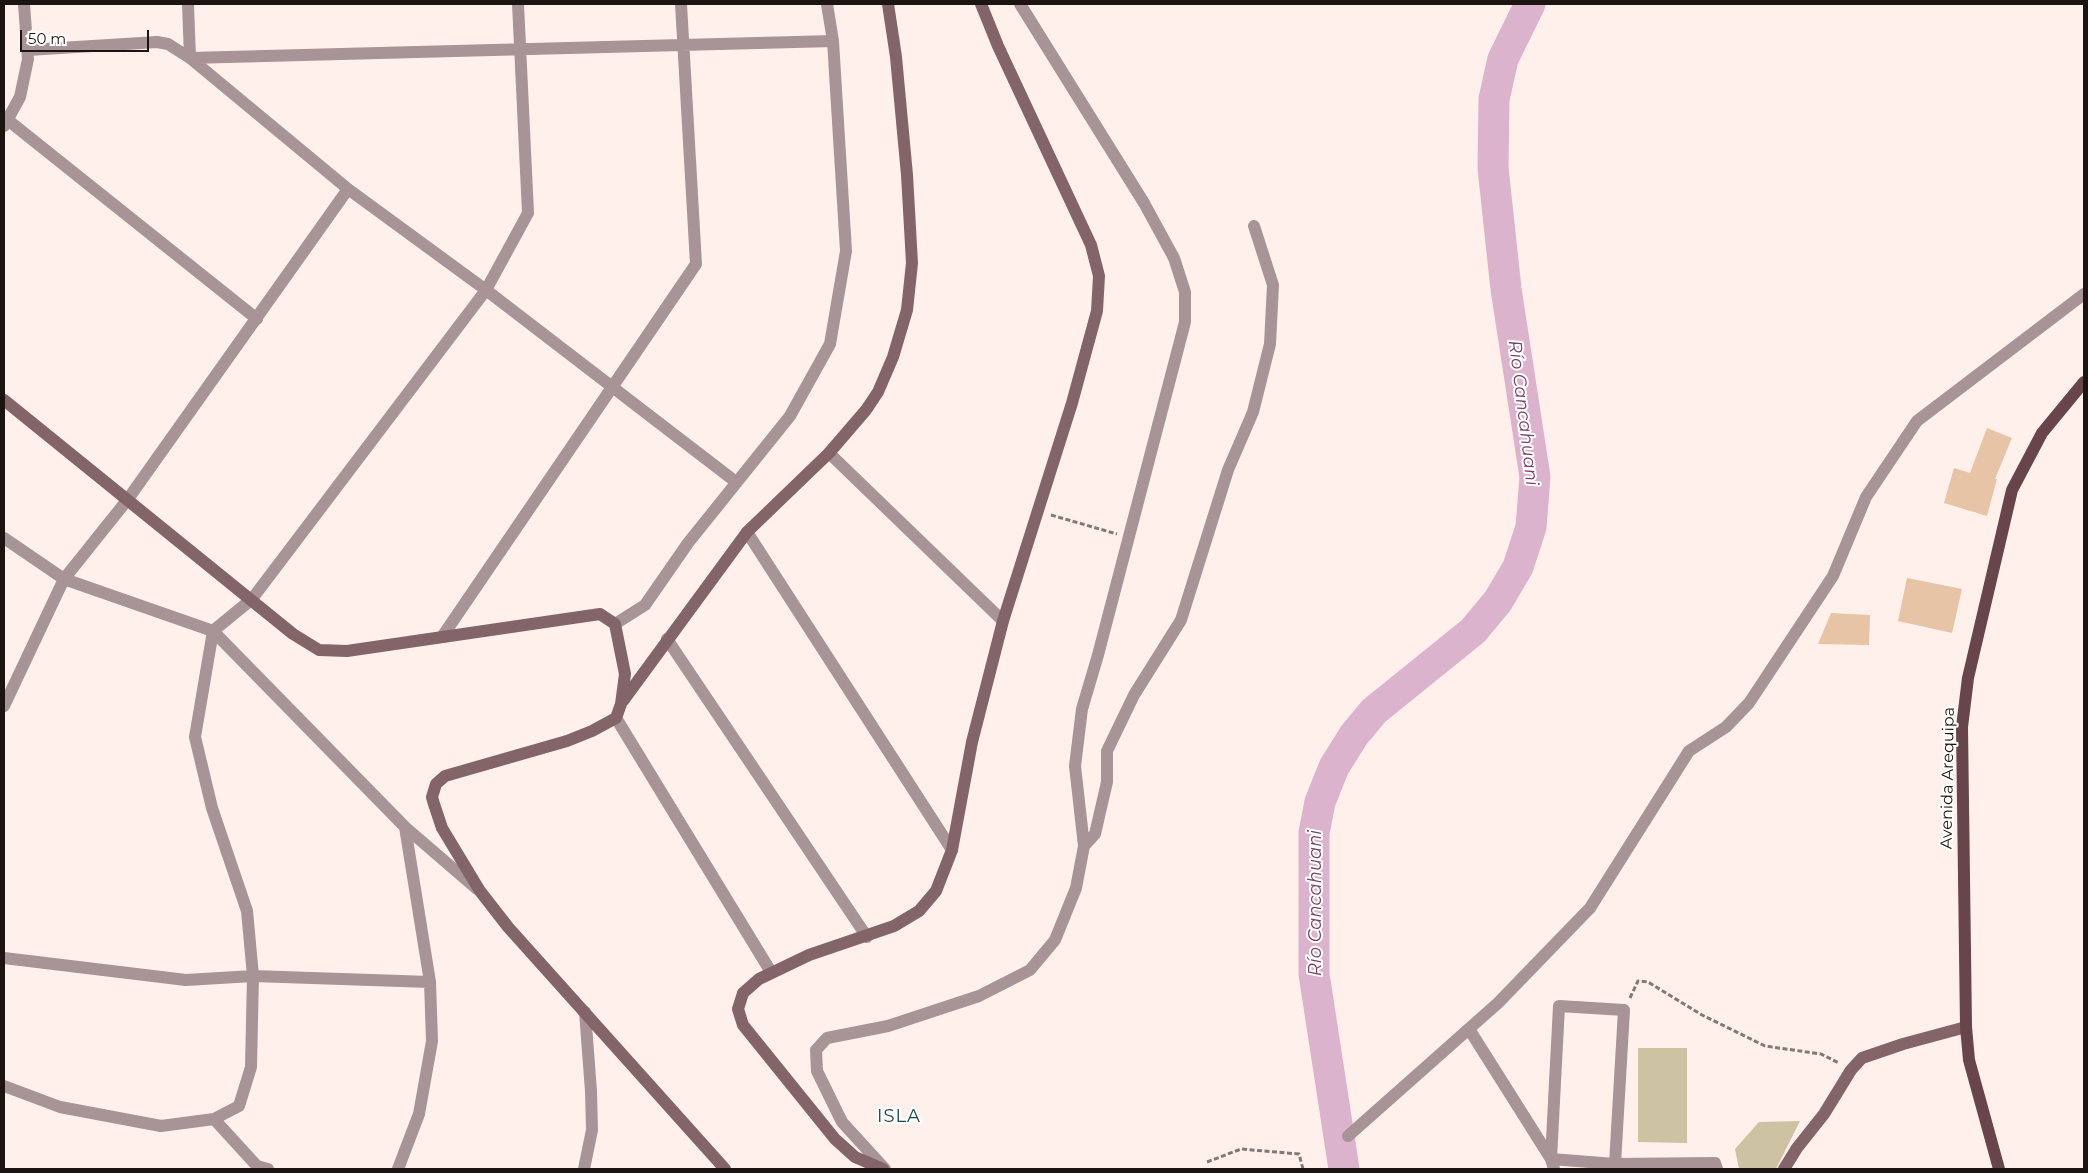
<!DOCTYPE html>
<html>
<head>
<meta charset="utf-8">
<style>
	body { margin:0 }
	#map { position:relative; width:2088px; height:1173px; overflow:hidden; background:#fff0ec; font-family:Montserrat,sans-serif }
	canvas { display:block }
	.frame { position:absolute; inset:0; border:5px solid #1c1411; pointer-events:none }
	.scale { position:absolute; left:20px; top:30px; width:129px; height:22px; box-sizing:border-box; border:2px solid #1c1411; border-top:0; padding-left:6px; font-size:15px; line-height:18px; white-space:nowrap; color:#1c1411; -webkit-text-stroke:4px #fff; paint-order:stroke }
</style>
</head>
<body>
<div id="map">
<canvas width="2088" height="1173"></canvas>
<div class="frame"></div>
<div class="scale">50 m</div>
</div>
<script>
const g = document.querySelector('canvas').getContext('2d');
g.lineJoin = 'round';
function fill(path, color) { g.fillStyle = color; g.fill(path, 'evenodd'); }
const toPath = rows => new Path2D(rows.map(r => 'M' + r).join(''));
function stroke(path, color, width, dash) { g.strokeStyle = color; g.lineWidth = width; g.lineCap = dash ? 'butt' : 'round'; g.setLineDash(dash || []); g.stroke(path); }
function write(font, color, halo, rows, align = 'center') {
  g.font = font + ' Montserrat,sans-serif'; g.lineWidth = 4; g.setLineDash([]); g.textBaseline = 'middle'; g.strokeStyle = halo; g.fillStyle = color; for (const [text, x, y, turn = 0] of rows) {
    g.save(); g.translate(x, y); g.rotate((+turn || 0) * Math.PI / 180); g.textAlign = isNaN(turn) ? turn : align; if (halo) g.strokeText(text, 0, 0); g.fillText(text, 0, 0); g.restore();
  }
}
fill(toPath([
	[1638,1048,1687,1048,1687,1143,1638,1142],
	[1800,1121,1776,1169,1739,1169,1735,1149,1759,1122]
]), '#cdc2a1');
stroke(toPath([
	[1344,1169,1314,974,1314,833,1320,802,1334,767,1354,735,1374,711,1473,631,1498,601,1518,567,1531,527,1535,477,1506,289,1493,168,1494,99,1503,59,1530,4]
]), '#dcb3cc', 31);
fill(toPath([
	[1987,428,2012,438,1995,479,1997,479,1987,516,1944,503,1954,468,1970,473],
	[1907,578,1962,589,1952,633,1898,621],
	[1831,613,1870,615,1869,645,1818,644]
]), '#e6c4a5');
stroke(toPath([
	[1051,515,1117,534],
	[1630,998,1638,981,1648,982,1702,1015,1765,1046,1821,1054,1839,1063],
	[1207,1162,1241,1149,1299,1154,1303,1169]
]), '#837875', 3, [5, 2.5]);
stroke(toPath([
	[188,4,190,58],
	[28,50,157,42,168,44,190,58,348,189,486,290,736,482],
	[190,58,833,41],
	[4,117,257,319],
	[4,126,20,97,28,59,24,4],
	[829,453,1003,621],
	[747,532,952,850],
	[4,538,64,579,213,631,405,827,477,889],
	[615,624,645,605,688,543,790,416,830,344,846,251,833,41,827,4],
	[442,637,696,264,681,4],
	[667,639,867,937],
	[4,706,64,579,128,499,348,189],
	[616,718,771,972],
	[1084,846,1095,834,1107,782,1107,751,1134,695,1181,620,1228,470,1253,412,1270,344,1273,285,1254,226],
	[4,958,186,980,253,976,430,982],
	[1469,1029,1551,1159,1554,1169],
	[4,1086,60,1107,161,1126,214,1119,239,1106,251,1067,253,976,247,911,212,808,195,737,213,631,252,599,486,290,528,213,518,4],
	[214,1119,257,1166,268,1169],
	[1348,1136,1498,1003,1590,908,1689,751,1726,727,1749,703,1833,576,1866,497,1917,421,2084,294],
	[1551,1159,1559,1006,1624,1010,1615,1164],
	[1551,1159,1615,1164,1715,1163,1717,1169],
	[398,1169,419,1114,432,1041,430,982,405,827],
	[584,1169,592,1130,591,1091,585,1012],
	[885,1169,842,1122,817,1071,816,1050,827,1038,888,1026,979,996,1030,970,1055,940,1076,888,1084,846,1075,766,1082,709,1098,655,1185,322,1185,292,1174,258,1144,203,1020,4]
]), '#a89396', 12);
stroke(toPath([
	[4,400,293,634,319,650,347,651,600,614,615,624,625,674,621,704,616,718,592,731,567,741,445,776,436,784,432,797,434,804,442,828,480,891,508,927,725,1169],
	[623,701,747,532,829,453,866,410,878,392,893,357,907,310,912,263,907,175,896,57,888,4],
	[883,1169,855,1157,835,1139,743,1025,738,1009,743,993,759,979,809,955,894,926,919,911,936,891,952,850,972,742,1003,621,1072,403,1097,311,1099,276,1091,245,998,46,981,4],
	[1784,1169,1797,1148,1824,1114,1851,1070,1862,1058,1903,1044,1966,1027]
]), '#836569', 12);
stroke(toPath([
	[1999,1169,1969,1060,1966,1027,1962,727,1968,678,2012,490,2042,433,2084,382]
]), '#67454a', 12);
write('16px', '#1c1411', '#fff', [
	["Avenida Arequipa",1948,778,-89]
]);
write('italic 18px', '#764164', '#fff', [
	["Río Cancahuani",1523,413,83],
	["Río Cancahuani",1316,903,-90]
]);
g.letterSpacing = '1px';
write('18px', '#164d41', '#fff', [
	["ISLA",899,1117]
]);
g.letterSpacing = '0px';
</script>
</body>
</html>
